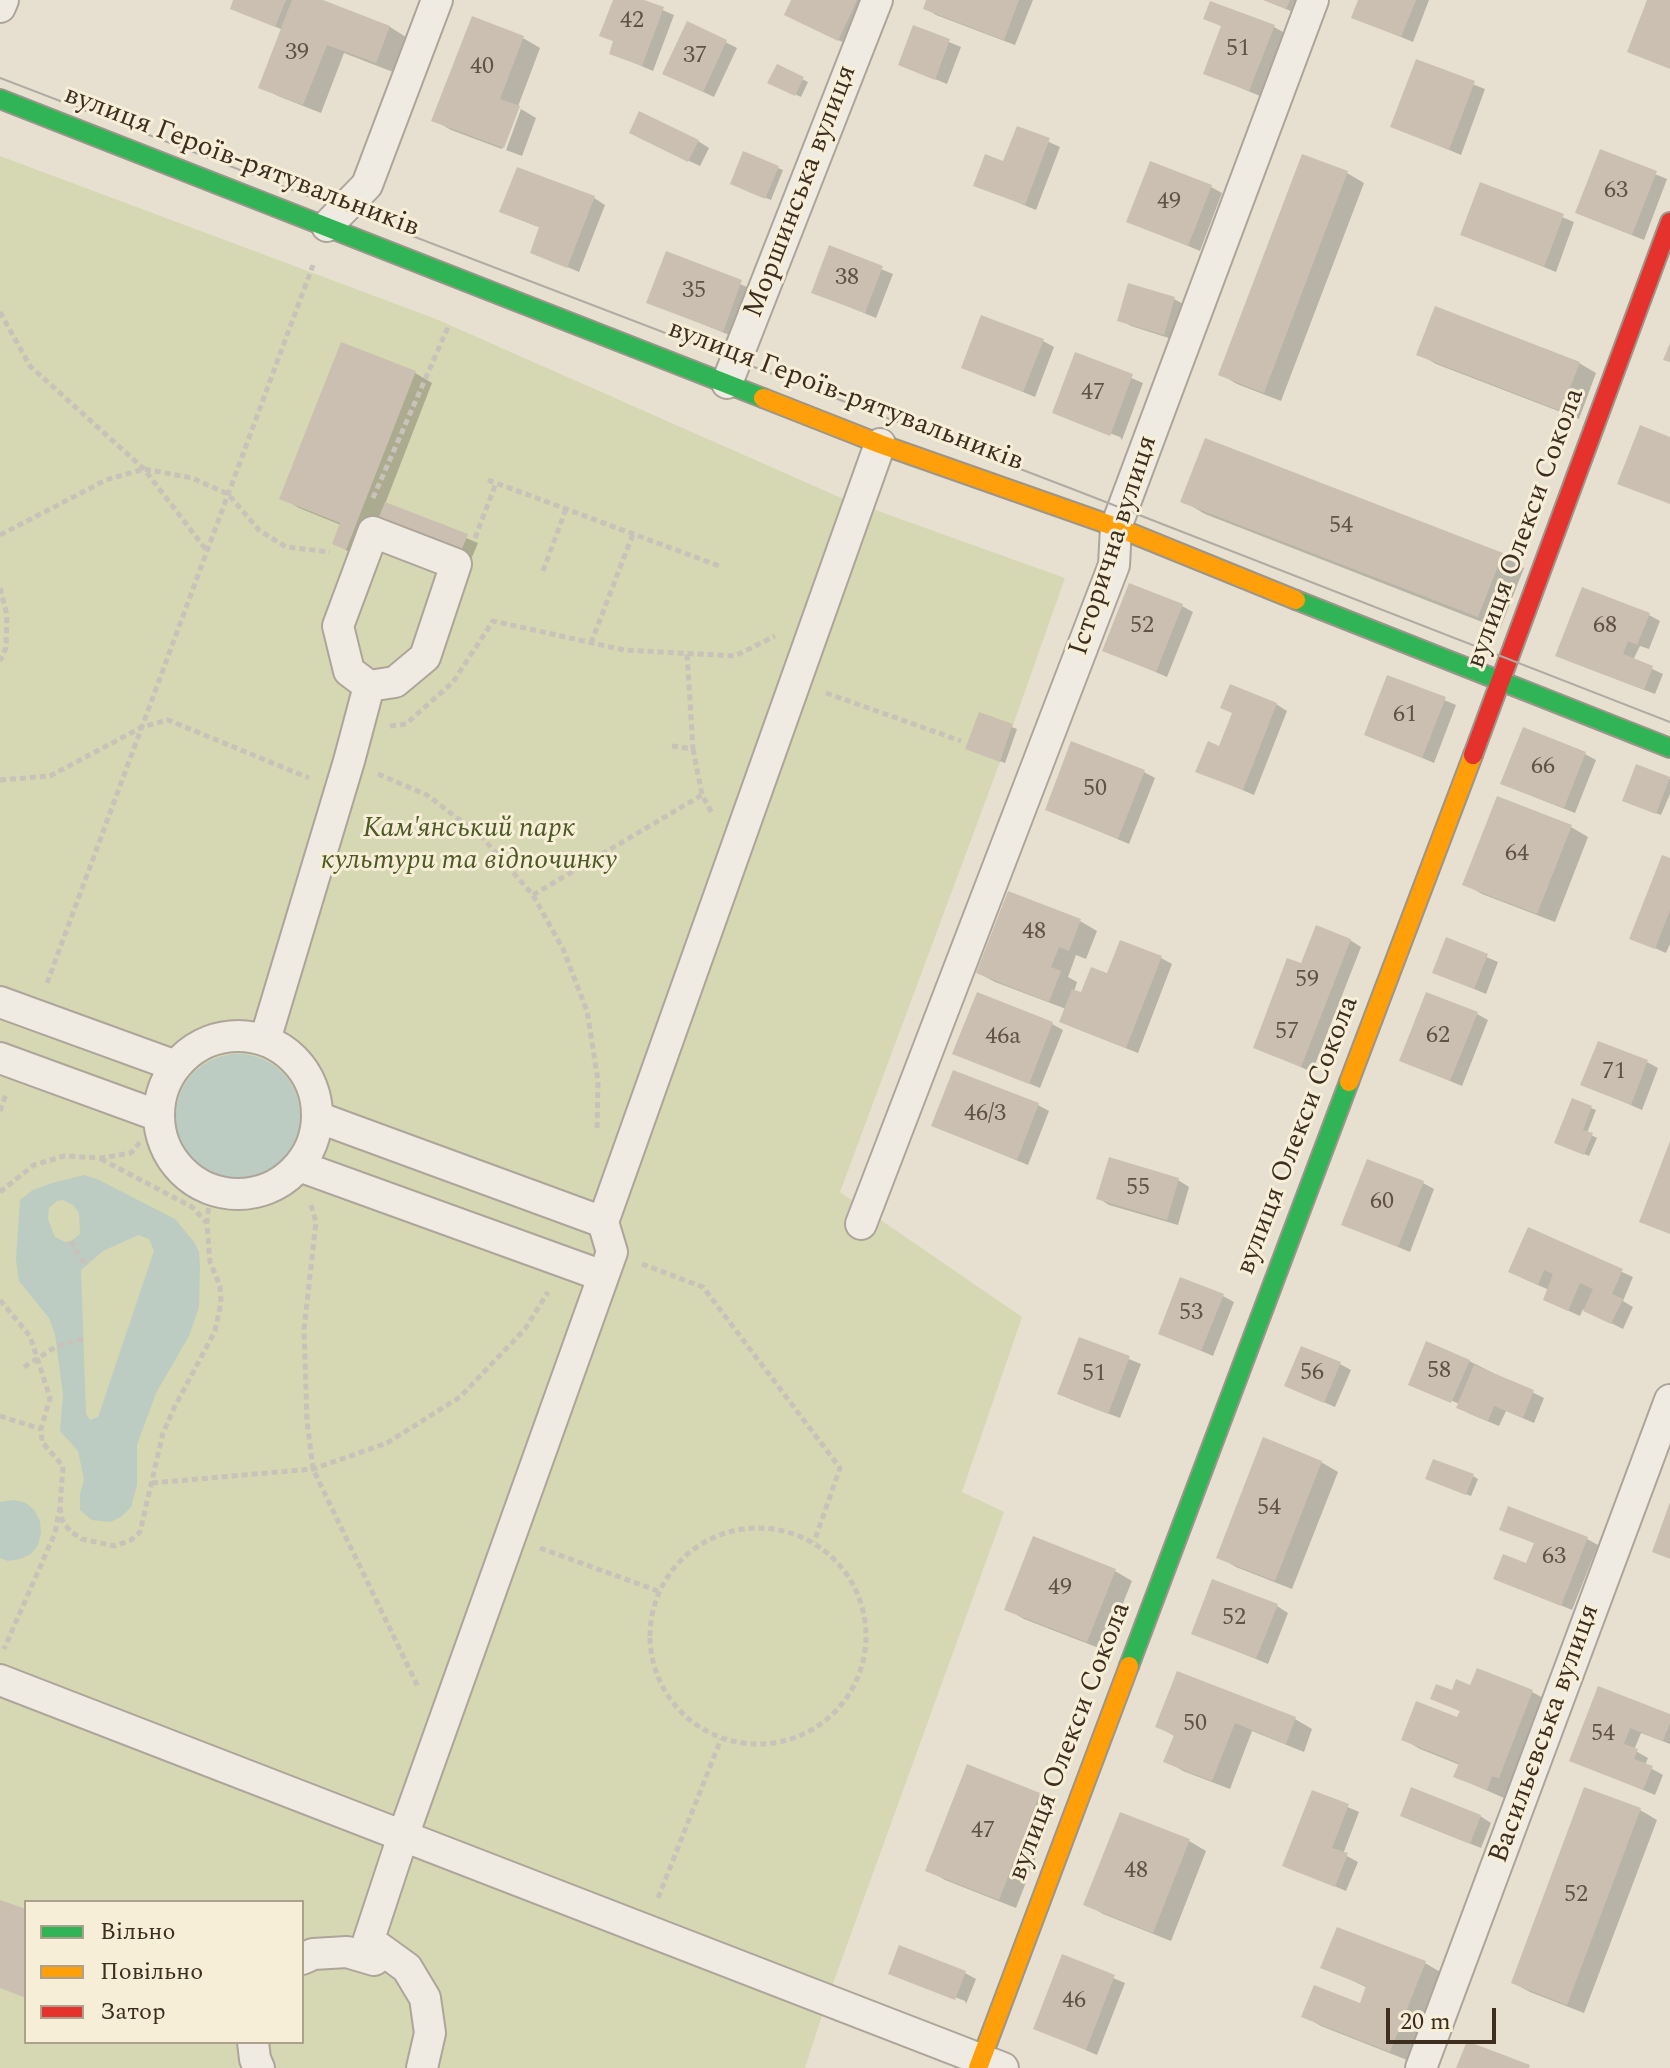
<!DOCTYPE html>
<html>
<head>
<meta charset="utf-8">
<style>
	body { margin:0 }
	#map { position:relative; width:1670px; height:2068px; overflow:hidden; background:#e7e0d1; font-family:Spectral,serif }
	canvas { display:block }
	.legend { position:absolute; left:24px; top:1900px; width:280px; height:144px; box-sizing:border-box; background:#f7eed8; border:2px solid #ada18e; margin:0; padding:10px 14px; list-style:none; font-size:24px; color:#3d2e20 }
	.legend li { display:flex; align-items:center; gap:16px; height:40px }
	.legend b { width:40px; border:2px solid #ada18e }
	.scale { position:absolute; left:1386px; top:2008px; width:110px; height:36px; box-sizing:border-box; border:4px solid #3d2e20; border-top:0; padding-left:10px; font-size:24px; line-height:28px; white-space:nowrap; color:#3d2e20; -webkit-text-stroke:6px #f7eed8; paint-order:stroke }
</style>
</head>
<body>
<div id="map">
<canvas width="1670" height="2068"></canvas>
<ul class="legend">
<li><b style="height:10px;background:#30b455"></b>Вільно</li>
<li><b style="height:10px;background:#ff9f0a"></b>Повільно</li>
<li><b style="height:10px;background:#e5322d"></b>Затор</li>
</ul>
<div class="scale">20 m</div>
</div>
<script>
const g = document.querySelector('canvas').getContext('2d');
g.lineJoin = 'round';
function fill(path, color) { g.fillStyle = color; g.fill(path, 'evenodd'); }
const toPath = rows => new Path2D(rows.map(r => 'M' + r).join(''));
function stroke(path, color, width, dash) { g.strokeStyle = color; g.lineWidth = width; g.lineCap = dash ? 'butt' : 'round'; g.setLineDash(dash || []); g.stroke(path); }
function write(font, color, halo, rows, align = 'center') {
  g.font = font + ' Spectral,serif'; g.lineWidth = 6; g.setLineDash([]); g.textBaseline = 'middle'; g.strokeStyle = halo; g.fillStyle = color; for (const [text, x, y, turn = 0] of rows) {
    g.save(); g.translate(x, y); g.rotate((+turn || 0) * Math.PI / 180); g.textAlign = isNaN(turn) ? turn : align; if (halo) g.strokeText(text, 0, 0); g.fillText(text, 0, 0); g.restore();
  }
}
fill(toPath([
	[0,156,436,319,839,497,1065,578,1000,762,840,1192,1022,1317,962,1492,1004,1512,827,2000,805,2068,0,2068],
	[26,1902,302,1902,302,2042,26,2042]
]), '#d6d7b3');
fill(toPath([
	'176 1116a62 62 0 1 1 124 0a62 62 0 1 1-124 0Z',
	[84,1175,97,1179,175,1219,194,1242,199,1252,200,1266,199,1307,189,1336,156,1393,137,1445,137,1485,131,1507,121,1517,110,1522,92,1520,80,1510,80,1494,84,1479,78,1451,60,1431,63,1395,55,1334,49,1318,19,1281,16,1259,20,1200,33,1190,52,1183],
	[63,1200,73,1205,79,1213,80,1234,71,1241,65,1242,55,1237,48,1219,49,1208,57,1201],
	[138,1235,149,1239,154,1251,98,1417,90,1420,86,1414,81,1270,103,1251],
	[14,1500,26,1503,35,1511,40,1521,41,1533,38,1545,31,1554,20,1559,8,1561,0,1558,0,1502]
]), '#bcccc2');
fill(toPath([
	[235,0,317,0,390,27,406,37,393,72,344,53,321,113,278,96,261,87,283,30,232,8],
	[615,0,639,0,674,15,653,71,611,53,615,42,602,35],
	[793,0,871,0,849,45,797,21],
	[928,0,1033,0,1015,45,936,15,925,8],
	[1264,0,1303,0,1298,14],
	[1360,0,1429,0,1413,42,1353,17],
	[1205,18,1274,27,1285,33,1260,96,1205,73,1223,27],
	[473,19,523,38,540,48,502,149,451,130,434,120],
	[688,23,737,48,714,97,676,79],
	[915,28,961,47,947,84,901,65],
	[1417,62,1485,89,1461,155,1393,126],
	[778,67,808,82,801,97,770,82],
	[521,109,536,118,522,156,506,150],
	[1018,128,1060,147,1036,210,976,185,1004,163],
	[642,139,698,141,709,148,700,166],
	[1601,152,1667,179,1644,240,1589,218],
	[778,168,783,170,771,200,737,186],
	[1347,173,1364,183,1281,401,1237,384,1220,374],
	[1481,184,1574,222,1556,272,1463,234],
	[1211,187,1222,193,1200,251,1129,221],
	[594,198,605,205,579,272,532,252,541,228,513,217],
	[830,248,893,274,876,318,813,292],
	[667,254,752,289,734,337,649,302],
	[1174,299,1185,305,1175,340,1131,326,1120,320],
	[1043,341,1054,347,1035,397,963,367],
	[342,345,415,373,432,383,385,504,478,543,467,569,387,537,351,553,334,543,341,525,299,508,282,498],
	[1419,354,1579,363,1596,373,1579,419,1436,364],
	[1077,355,1143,383,1122,440,1120,437,1055,413],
	[1183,501,1502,555,1524,568,1500,629,1205,514],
	[1182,606,1193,612,1167,677,1105,650],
	[1649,615,1660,621,1649,649,1640,646,1633,660,1663,674,1655,694,1569,661],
	[1389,677,1456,705,1434,763,1366,734],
	[1276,704,1287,711,1254,795,1198,771,1220,749],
	[980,715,1017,729,1005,763,972,751],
	[1585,754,1596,760,1575,813,1514,789],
	[1637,766,1670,779,1670,794,1661,815,1629,803],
	[1144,772,1155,778,1129,844,1047,809],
	[1571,827,1588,837,1555,922,1482,894,1465,884],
	[1670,860,1670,944,1666,953,1632,938],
	[1080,921,1097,931,1086,959,1076,955,1068,977,1077,982,1074,992,1082,995,1108,975,1161,958,1172,964,1138,1053,1072,1027,1066,1009,995,982,978,973],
	[1350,940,1361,947,1312,1072,1255,1047,1302,966],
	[1447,940,1498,962,1486,994,1434,972],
	[1477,1014,1488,1020,1462,1086,1402,1061],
	[1052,1024,1063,1030,1040,1088,955,1053],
	[1647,1062,1658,1068,1642,1110,1583,1084],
	[1038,1105,1049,1111,1028,1165,933,1126],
	[1591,1108,1596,1110,1587,1133,1597,1138,1589,1156,1562,1145],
	[1110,1160,1178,1180,1189,1187,1178,1225,1109,1205,1098,1198],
	[1423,1183,1434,1189,1410,1252,1343,1224],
	[1529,1230,1633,1277,1623,1301,1633,1307,1623,1329,1583,1309,1580,1316,1556,1305,1549,1290,1522,1278],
	[1223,1296,1234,1302,1213,1356,1160,1333],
	[1080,1339,1141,1364,1120,1418,1070,1399],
	[1469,1361,1544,1398,1534,1423,1506,1411,1499,1426,1470,1414,1460,1408,1462,1405,1419,1387],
	[1340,1364,1351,1370,1335,1407,1298,1391],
	[1321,1462,1338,1472,1292,1589,1236,1567,1219,1557],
	[1473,1476,1478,1479,1471,1496,1432,1481],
	[1501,1529,1587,1539,1598,1545,1572,1610,1496,1578,1527,1565,1536,1544],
	[1115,1571,1132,1581,1104,1650,1024,1619,1007,1609],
	[1277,1606,1288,1613,1268,1664,1193,1633],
	[1178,1673,1295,1719,1312,1729,1304,1752,1252,1731,1230,1789,1183,1771,1166,1761,1176,1737,1157,1726],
	[1472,1687,1532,1692,1549,1701,1516,1786,1510,1784,1504,1798,1456,1777,1460,1765,1420,1749,1403,1739,1459,1720,1462,1712,1432,1698],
	[1599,1688,1670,1716,1670,1744,1641,1733,1634,1750,1648,1758,1645,1765,1663,1775,1655,1795,1572,1760],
	[1313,1792,1359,1812,1343,1854,1358,1862,1346,1891,1285,1865],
	[1039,1795,1056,1805,1016,1908,945,1880,928,1870],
	[1640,1810,1657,1820,1584,2013,1530,1992,1513,1983],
	[1402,1816,1480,1816,1491,1823,1481,1848],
	[1189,1841,1206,1851,1171,1941,1103,1914,1086,1904],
	[1063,1957,1125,1983,1097,2055,1035,2028],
	[1425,1963,1442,1973,1407,2060,1321,2026,1304,2016,1361,2006,1368,1988,1323,1967],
	[965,1973,976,1979,966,2004,965,2001,900,1976]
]), '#0003');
fill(toPath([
	[233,0,286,0,275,27,230,9],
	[292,0,323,0,390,26,376,63,327,45,303,105,258,88],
	[613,0,644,0,664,7,642,66,609,54,613,41,599,36],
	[791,0,857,0,838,41,784,15],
	[926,0,1019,0,1004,40,923,9],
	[1263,0,1290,0,1286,9],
	[1358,0,1416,0,1401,37,1351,18],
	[1647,0,1670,0,1670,69,1627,52],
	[1210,1,1275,25,1249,91,1203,74,1221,26,1203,19],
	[472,16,524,36,500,99,520,106,504,148,431,121],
	[687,21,727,40,703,92,662,74],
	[913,25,950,39,935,80,898,65],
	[1416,59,1475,81,1449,150,1390,127],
	[777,64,804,77,795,96,767,83],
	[639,111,699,140,688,162,629,133],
	[1017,126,1050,138,1025,205,973,186,985,154,1003,161],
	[1600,149,1657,171,1632,235,1575,213],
	[743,151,779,166,765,199,730,184],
	[1302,154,1348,171,1264,393,1218,375],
	[1150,161,1212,185,1188,246,1126,222],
	[517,167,595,196,567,268,530,253,539,227,499,212],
	[1480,182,1564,214,1544,267,1460,235],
	[829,245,883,266,865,313,811,293],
	[666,251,742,280,723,332,646,303],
	[1128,283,1175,297,1164,335,1117,321],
	[1435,306,1580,362,1561,411,1416,355],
	[981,315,1044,339,1023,392,961,368],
	[341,342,416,371,346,550,332,544,340,523,279,499],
	[1670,343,1670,362,1663,360],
	[1075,352,1133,374,1110,436,1052,413],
	[1640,425,1670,437,1670,504,1617,484],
	[1205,438,1503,553,1478,617,1180,502],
	[385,502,468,534,456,564,373,532],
	[1129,583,1183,604,1156,672,1102,651],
	[1582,587,1650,613,1637,645,1628,641,1623,654,1653,666,1644,690,1555,656],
	[1387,675,1446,697,1422,758,1364,735],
	[1230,684,1277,703,1243,790,1195,772,1208,741,1219,746,1232,713,1220,708],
	[979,712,1013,724,1000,762,965,749],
	[1523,727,1586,752,1564,808,1500,784],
	[1071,741,1145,770,1118,839,1045,810],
	[1636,764,1670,777,1656,814,1622,801],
	[1497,796,1572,825,1537,914,1462,885],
	[1662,855,1670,858,1670,910,1655,949,1629,939],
	[1008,891,1081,919,1069,951,1059,947,1051,967,1061,971,1049,1002,976,973],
	[1316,925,1351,939,1301,1067,1253,1048,1287,958,1301,963],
	[1446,937,1488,954,1474,989,1432,973],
	[1120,940,1162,956,1126,1048,1059,1022,1072,989,1081,992,1091,967,1107,973],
	[977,992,1053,1022,1029,1084,952,1054],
	[1426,992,1478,1012,1450,1081,1399,1061],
	[1598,1041,1648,1060,1631,1105,1580,1085],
	[953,1070,1039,1103,1017,1160,931,1126],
	[1572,1098,1592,1106,1583,1130,1593,1133,1584,1155,1554,1143],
	[1670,1141,1670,1234,1639,1222],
	[1109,1157,1179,1178,1167,1220,1096,1199],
	[1367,1159,1424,1181,1398,1247,1341,1225],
	[1528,1227,1623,1269,1612,1294,1623,1299,1611,1324,1583,1311,1593,1289,1580,1283,1568,1311,1543,1300,1553,1274,1544,1270,1538,1285,1508,1272],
	[1180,1277,1224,1294,1201,1351,1158,1334],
	[1079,1337,1130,1356,1108,1414,1057,1394],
	[1426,1341,1470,1360,1451,1403,1408,1385],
	[1301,1346,1341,1362,1324,1403,1284,1386],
	[1474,1365,1534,1390,1523,1418,1494,1406,1488,1421,1456,1408],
	[1263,1437,1322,1461,1275,1581,1216,1558],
	[1433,1459,1474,1474,1466,1495,1425,1479],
	[1670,1502,1670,1559,1652,1552],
	[1508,1506,1588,1537,1561,1606,1493,1579,1503,1554,1526,1563,1534,1543,1499,1530],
	[1033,1536,1116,1569,1087,1642,1004,1610],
	[1212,1579,1278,1604,1256,1659,1191,1634],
	[1477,1668,1533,1690,1499,1778,1492,1776,1487,1790,1453,1777,1459,1763,1401,1740,1416,1701,1457,1717,1460,1711,1430,1699,1436,1684,1452,1690,1456,1679,1470,1685],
	[1177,1671,1296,1717,1286,1744,1235,1723,1212,1781,1163,1762,1174,1735,1155,1727],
	[1598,1686,1670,1714,1670,1723,1663,1741,1630,1728,1624,1744,1638,1749,1634,1759,1653,1766,1643,1790,1569,1761],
	[967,1764,1040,1793,999,1900,925,1871],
	[1411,1787,1481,1815,1470,1844,1400,1816],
	[1584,1787,1641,1808,1567,2005,1511,1983],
	[1312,1790,1349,1804,1332,1848,1348,1853,1335,1887,1282,1866],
	[1120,1812,1190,1839,1153,1933,1083,1905],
	[0,1900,26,1909,26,1998,0,1988],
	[1337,1927,1426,1961,1390,2052,1301,2017,1314,1985,1360,2003,1366,1986,1320,1968],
	[899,1945,966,1971,955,2000,888,1974],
	[1062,1954,1115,1975,1086,2050,1033,2029],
	[1467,2041,1530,2065,1529,2068,1456,2068]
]), '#cbbfb2');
const street = toPath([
	[0,7,3,0],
	[327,226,367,185,437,0],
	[727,383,877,0],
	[373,532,456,564,425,657,395,682,369,686,349,671,338,626,373,532],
	[0,1002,176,1066],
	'159 1115a79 79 0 1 1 158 0a79 79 0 1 1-158 0Z',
	[265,1040,349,761,369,686],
	[0,1058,159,1116],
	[317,1117,603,1222],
	[299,1166,603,1276],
	[861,1224,1114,565,1116,527,1313,0],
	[0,1680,1003,2068],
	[376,1953,368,1942,403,1836,612,1252,603,1222,880,444],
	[302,1959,313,1954,347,1952,374,1960,378,1947,407,1968,425,1998,430,2033,422,2068],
	[253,2042,255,2059,259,2068],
	[1421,2068,1670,1400]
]);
const fast = toPath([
	[0,99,763,398],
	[1296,600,1670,748],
	[1129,1666,1349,1082]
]);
const slow = toPath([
	[763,398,880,444,1116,527,1296,600],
	[1349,1082,1473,755],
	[978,2068,1129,1666]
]);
const jam = toPath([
	[1473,755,1670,222]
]);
stroke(street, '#ada599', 34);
stroke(fast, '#9c958a', 22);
stroke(slow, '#9c958a', 22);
stroke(jam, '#9c958a', 22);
stroke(toPath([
	[0,312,30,366,144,469,207,551],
	[488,480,722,567],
	[373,498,449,325],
	[0,535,106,480,144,469,192,478,228,494,259,530,286,547,330,552],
	[475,538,496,483],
	[543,571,566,509],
	[0,588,7,615,6,648,0,661],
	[591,643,633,534],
	[826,693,961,741],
	[390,726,406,724,453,682,493,621,624,650,735,656,775,636],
	[672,746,693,749,687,653],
	[693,749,702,795,712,813],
	[378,774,427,795,482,837,533,895,563,949,587,1011,598,1081,597,1132],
	[0,780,50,776,142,727,168,720,309,778],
	[533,895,702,795],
	[47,983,313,265],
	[0,1111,6,1094],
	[101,1159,192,1207,207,1223],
	[0,1192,34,1165,64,1156,101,1158,131,1153,140,1142],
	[311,1205,316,1222,304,1329,307,1421,313,1469,419,1689],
	[71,1241,85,1265],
	[642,1264,703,1287,840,1468,814,1542],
	[0,1300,30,1336,50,1398,41,1429,42,1442,63,1466,60,1507,55,1533,4,1649],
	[24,1367,57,1346,83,1339],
	[0,1416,41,1429],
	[152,1483,313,1469,387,1443,460,1397,525,1329,548,1292],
	[60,1507,62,1520,70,1531,82,1539,115,1546,131,1540,140,1532,163,1433,174,1408,215,1331,221,1302,220,1286,210,1262,209,1250,207,1223,210,1191],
	'650 1636a108 108 0 1 1 216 0a108 108 0 1 1-216 0Z',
	[540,1548,658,1591],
	[658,1898,721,1739]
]), '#c8c2b9', 5, [6, 4]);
stroke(street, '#efebe3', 30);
stroke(fast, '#30b455', 18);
stroke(slow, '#ff9f0a', 18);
stroke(jam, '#e5322d', 18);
stroke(toPath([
	[0,78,1075,490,1670,722]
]), '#afaaa2', 2);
write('24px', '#605244', null, [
	["42",632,22],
	["51",1238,50],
	["39",297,54],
	["37",695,57],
	["40",482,68],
	["63",1616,192],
	["49",1169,203],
	["38",847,279],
	["35",694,292],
	["47",1093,394],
	["54",1341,527],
	["52",1142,627],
	["68",1605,627],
	["61",1405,716],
	["66",1543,768],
	["50",1095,790],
	["64",1517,855],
	["48",1034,933],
	["59",1307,981],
	["57",1287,1033],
	["62",1438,1037],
	["46а",1003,1038],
	["71",1614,1073],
	["46/3",985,1115],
	["55",1138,1189],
	["60",1382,1203],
	["53",1191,1314],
	["58",1439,1372],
	["56",1312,1374],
	["51",1094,1375],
	["54",1269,1509],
	["63",1554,1558],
	["49",1060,1589],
	["52",1234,1619],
	["50",1195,1725],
	["54",1603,1735],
	["47",983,1832],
	["48",1136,1872],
	["52",1576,1896],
	["46",1074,2002]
]);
write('28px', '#3d2e20', '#f7eed8', [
	["вулиця Героїв-рятувальників",241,163,21],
	["Моршинська вулиця",802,192,-69],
	["вулиця Героїв-рятувальників",845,397,21],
	["вулиця Олекси Сокола",1527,529,-70],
	["Історична вулиця",1115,546,-72],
	["вулиця Олекси Сокола",1299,1136,-69],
	["Васильєвська вулиця",1546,1734,-70],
	["вулиця Олекси Сокола",1071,1742,-69]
]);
write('italic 28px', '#4d5a26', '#f7eed8', [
	["Кам'янський парк",469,831],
	["культури та відпочинку",469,863]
]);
</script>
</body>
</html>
